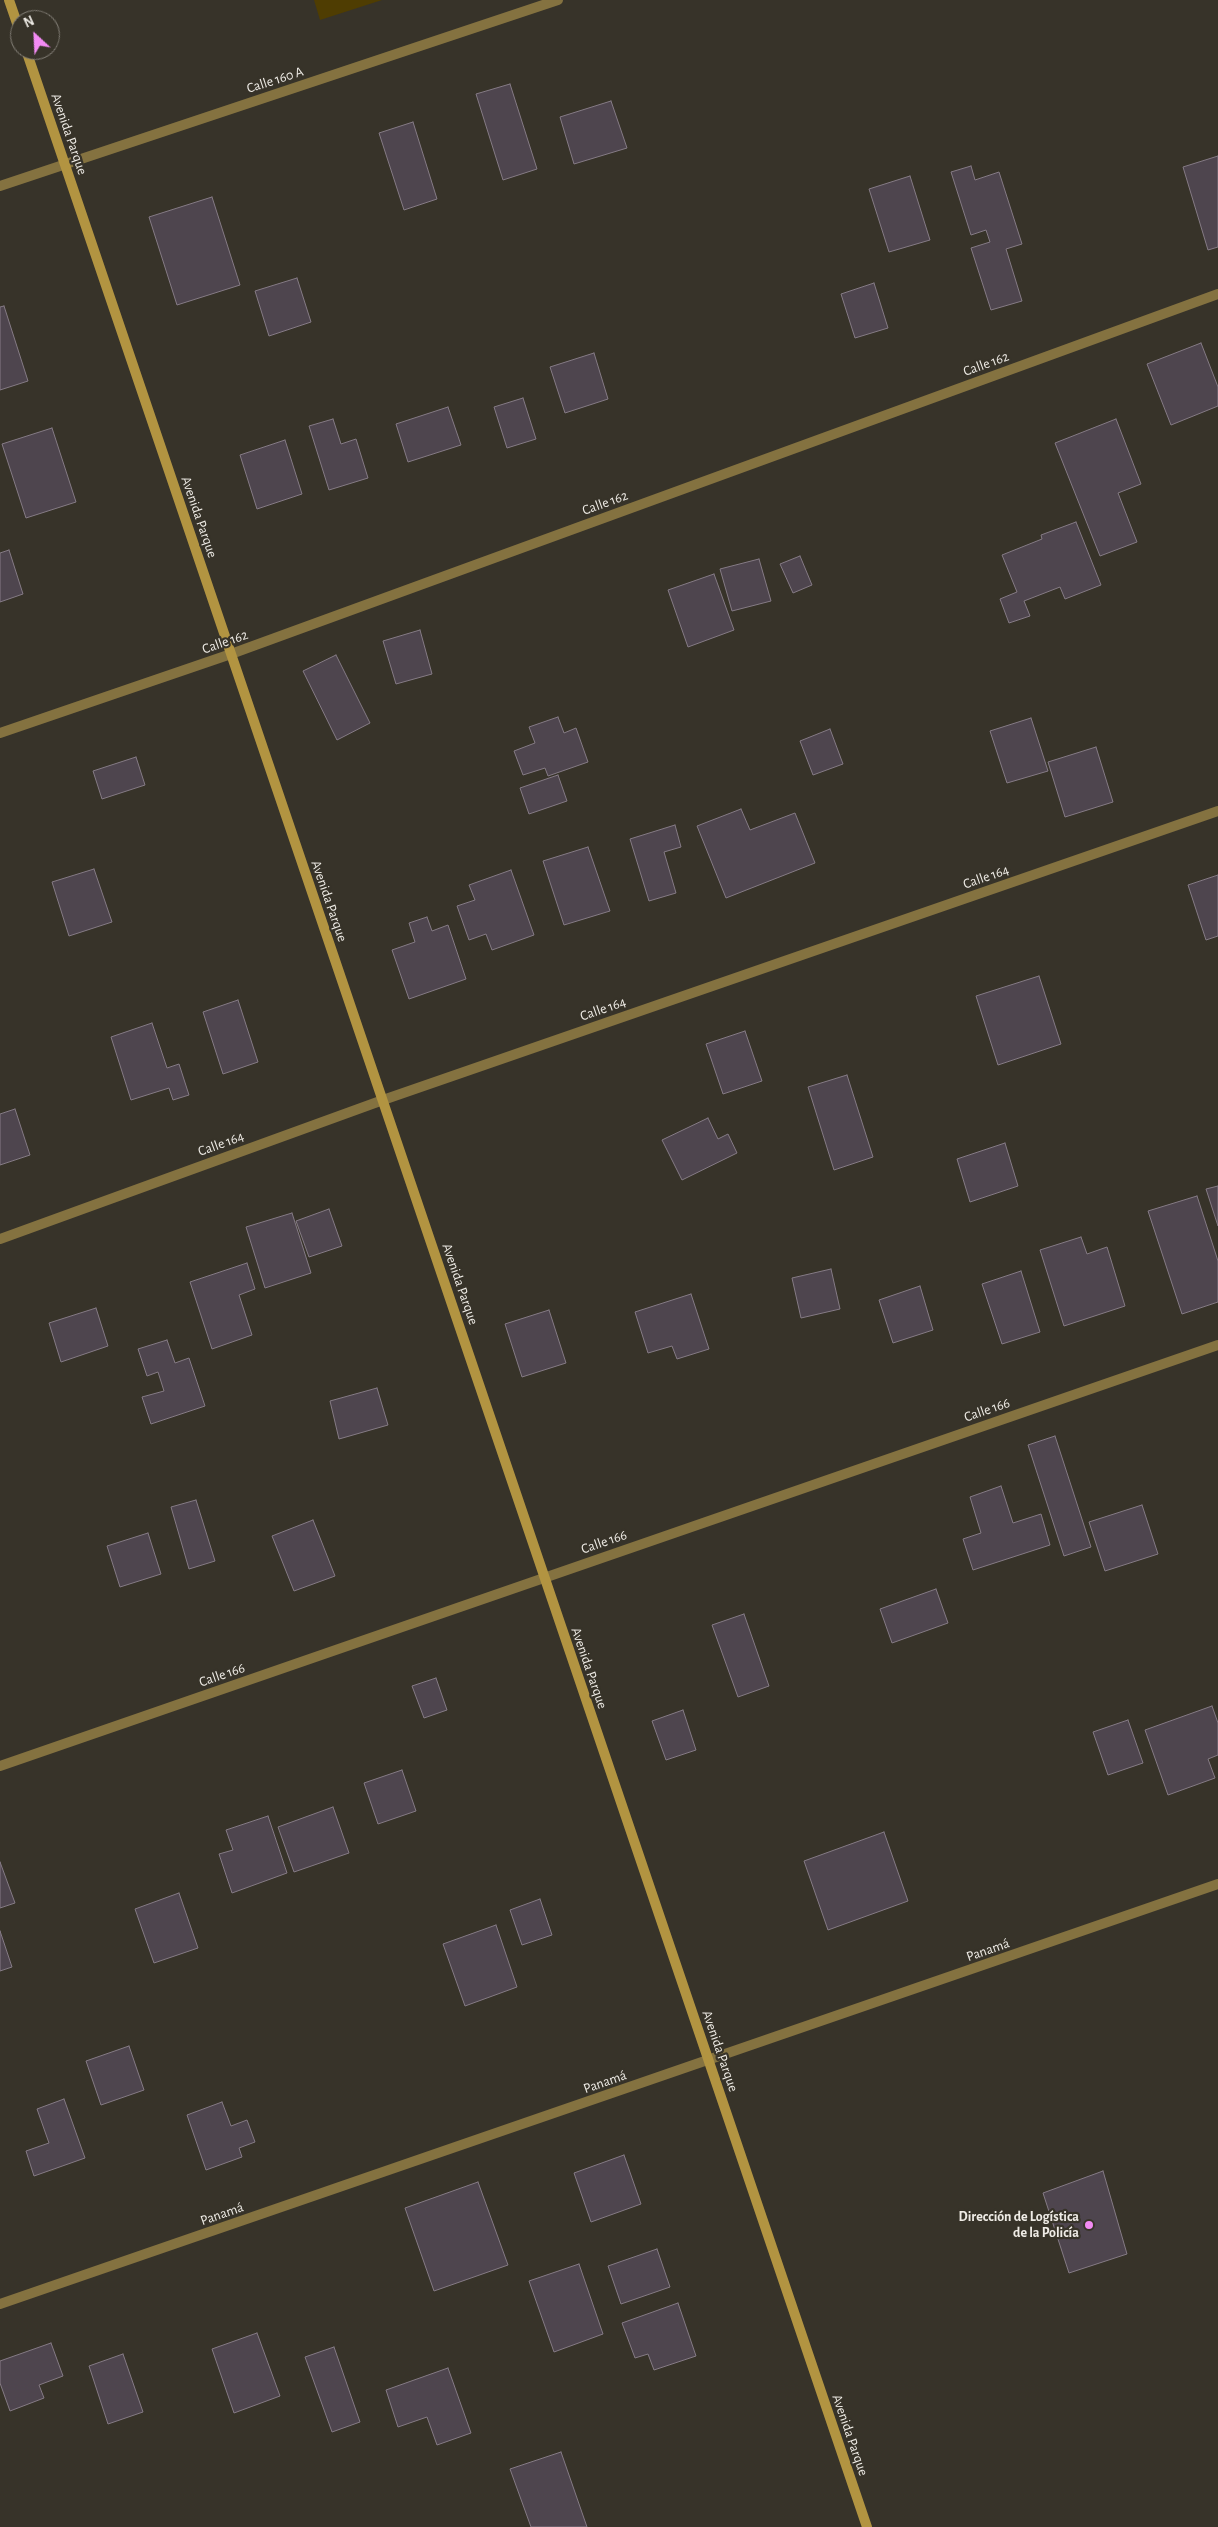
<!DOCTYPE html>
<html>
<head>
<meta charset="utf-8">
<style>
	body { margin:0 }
	#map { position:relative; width:1218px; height:2527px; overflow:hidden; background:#373329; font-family:"Alegreya Sans",sans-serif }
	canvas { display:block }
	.north { position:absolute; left:10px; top:10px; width:50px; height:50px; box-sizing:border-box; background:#373329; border:1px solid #817d75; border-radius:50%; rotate:335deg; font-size:14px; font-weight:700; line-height:20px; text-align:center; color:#efece6 }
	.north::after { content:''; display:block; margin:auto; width:18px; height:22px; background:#f28af3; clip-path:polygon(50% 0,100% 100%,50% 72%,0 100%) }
</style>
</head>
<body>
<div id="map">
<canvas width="1218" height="2527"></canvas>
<div class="north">N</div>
</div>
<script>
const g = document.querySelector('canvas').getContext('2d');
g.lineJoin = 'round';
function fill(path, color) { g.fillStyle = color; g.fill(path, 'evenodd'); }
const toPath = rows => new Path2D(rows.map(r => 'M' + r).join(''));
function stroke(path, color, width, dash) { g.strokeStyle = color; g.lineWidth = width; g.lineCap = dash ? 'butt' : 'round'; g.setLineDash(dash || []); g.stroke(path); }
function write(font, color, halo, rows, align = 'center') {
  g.font = font + ' "Alegreya Sans",sans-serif'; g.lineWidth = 4.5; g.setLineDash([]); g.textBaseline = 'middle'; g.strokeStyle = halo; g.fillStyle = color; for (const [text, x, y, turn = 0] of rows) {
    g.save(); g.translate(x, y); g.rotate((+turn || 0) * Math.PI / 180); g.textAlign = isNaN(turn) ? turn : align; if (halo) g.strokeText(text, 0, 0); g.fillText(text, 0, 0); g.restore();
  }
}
fill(toPath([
	[314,0,382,0,320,20]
]), '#4f3d02');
const building = toPath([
	[510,84,537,169,503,180,476,94,510,84],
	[611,101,627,148,574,164,560,117,611,101],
	[413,122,437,199,404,210,379,133,413,122],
	[1218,156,1218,247,1208,250,1183,167,1218,156],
	[971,166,975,180,999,172,1022,244,1006,249,1022,301,991,310,971,248,990,242,986,230,971,235,951,172,971,166],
	[910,176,930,240,889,252,869,189,910,176],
	[212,197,240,285,177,305,149,217,212,197],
	[297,278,311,322,269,336,255,291,297,278],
	[874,283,888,328,855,338,841,294,874,283],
	[4,306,28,381,0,390,0,307,4,306],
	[1201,343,1218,387,1218,406,1171,425,1147,364,1201,343],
	[594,353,608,399,565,413,550,367,594,353],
	[523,398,536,439,507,448,494,407,523,398],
	[448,407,461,445,408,462,396,424,448,407],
	[333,419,341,444,356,439,368,478,329,490,309,426,333,419],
	[1116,419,1141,484,1118,493,1137,542,1100,556,1055,443,1116,419],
	[52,428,76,502,26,518,2,444,52,428],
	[285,440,302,494,257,509,240,455,285,440],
	[1076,522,1101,585,1065,599,1060,587,1024,601,1030,616,1009,623,1000,599,1017,592,1002,555,1042,539,1041,535,1076,522],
	[9,550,23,594,0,602,0,553,9,550],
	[800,556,812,585,793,593,780,564,800,556],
	[759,559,771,601,732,611,720,569,759,559],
	[714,574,734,630,688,647,668,590,714,574],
	[420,630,432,674,396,684,383,641,420,630],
	[336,655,370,723,337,740,303,671,336,655],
	[558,717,564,733,576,728,588,762,548,776,545,768,523,775,514,751,535,743,529,727,558,717],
	[1031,718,1048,771,1007,783,990,731,1031,718],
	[830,729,843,764,813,775,800,741,830,729],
	[1096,747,1113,802,1065,817,1048,762,1096,747],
	[136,757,145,785,102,799,93,771,136,757],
	[558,775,567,801,529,814,520,788,558,775],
	[741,809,750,830,795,813,815,863,726,898,697,826,741,809],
	[675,825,681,847,664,852,676,893,649,901,630,839,675,825],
	[588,847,610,911,564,925,543,861,588,847],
	[94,869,112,922,69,936,52,882,94,869],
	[511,870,534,935,492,950,486,934,469,940,457,906,475,900,469,885,511,870],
	[1218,875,1218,936,1206,940,1188,885,1218,875],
	[427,917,432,931,448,925,466,979,409,999,392,950,415,942,409,923,427,917],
	[1039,976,1061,1044,998,1065,976,996,1039,976],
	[238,1000,258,1062,223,1074,203,1012,238,1000],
	[152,1023,167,1068,179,1064,189,1095,173,1100,169,1088,131,1100,111,1037,152,1023],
	[745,1031,762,1081,723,1094,706,1044,745,1031],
	[847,1075,873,1157,834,1170,808,1087,847,1075],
	[15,1109,30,1155,0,1165,0,1114,15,1109],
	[708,1118,718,1139,728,1134,737,1153,682,1180,662,1140,708,1118],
	[1005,1143,1018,1186,970,1202,957,1159,1005,1143],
	[1218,1186,1218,1226,1206,1189,1218,1186],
	[1197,1196,1218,1261,1218,1302,1182,1314,1148,1211,1197,1196],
	[329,1209,342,1246,309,1257,296,1221,329,1209],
	[292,1213,311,1273,265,1288,246,1227,292,1213],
	[1081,1237,1087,1254,1107,1247,1125,1306,1064,1326,1040,1250,1081,1237],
	[247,1263,255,1289,239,1295,252,1335,212,1349,190,1282,247,1263],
	[831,1269,840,1309,801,1318,792,1278,831,1269],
	[1021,1271,1040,1332,1002,1344,982,1284,1021,1271],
	[920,1286,933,1330,893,1343,879,1300,920,1286],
	[691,1294,709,1349,677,1359,672,1346,648,1353,635,1312,691,1294],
	[96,1308,108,1346,61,1362,49,1323,96,1308],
	[549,1310,566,1363,522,1377,505,1324,549,1310],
	[167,1340,175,1363,189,1358,205,1406,151,1424,142,1397,164,1391,158,1372,147,1376,138,1349,167,1340],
	[377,1388,388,1425,339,1439,330,1401,377,1388],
	[1055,1436,1091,1547,1064,1556,1028,1445,1055,1436],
	[1001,1486,1013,1523,1041,1514,1050,1545,973,1570,963,1539,981,1533,970,1497,1001,1486],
	[196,1500,215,1561,189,1569,171,1507,196,1500],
	[1142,1505,1158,1554,1105,1571,1089,1522,1142,1505],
	[313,1520,335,1576,294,1591,272,1536,313,1520],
	[148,1533,161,1574,120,1587,107,1546,148,1533],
	[936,1589,948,1623,892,1643,880,1609,936,1589],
	[744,1614,769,1686,738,1697,712,1625,744,1614],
	[436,1678,447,1710,424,1718,412,1686,436,1678],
	[1212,1706,1218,1723,1218,1755,1208,1759,1215,1778,1168,1795,1145,1730,1212,1706],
	[683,1710,696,1750,666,1760,652,1721,683,1710],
	[1128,1720,1143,1763,1108,1775,1093,1732,1128,1720],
	[402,1770,416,1811,378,1824,364,1783,402,1770],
	[333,1807,349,1853,294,1872,278,1827,333,1807],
	[268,1816,287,1873,232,1893,219,1854,233,1850,226,1830,268,1816],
	[884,1832,908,1901,828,1930,804,1861,884,1832],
	[0,1862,15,1903,0,1908,0,1862],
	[179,1893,198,1948,154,1963,135,1909,179,1893],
	[540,1899,552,1935,522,1945,510,1910,540,1899],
	[496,1925,517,1987,465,2006,443,1944,496,1925],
	[0,1931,12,1967,0,1971,0,1931],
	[129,2046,144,2090,101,2105,86,2061,129,2046],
	[64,2099,85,2158,34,2176,26,2151,49,2143,37,2109,64,2099],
	[222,2102,231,2126,247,2120,255,2142,239,2148,242,2157,206,2170,187,2115,222,2102],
	[624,2155,641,2204,591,2222,574,2173,624,2155],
	[1103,2171,1127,2254,1069,2273,1043,2193,1103,2171],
	[478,2182,508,2265,434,2291,405,2208,478,2182],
	[657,2249,670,2287,621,2304,608,2266,657,2249],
	[579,2264,603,2334,554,2352,529,2281,579,2264],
	[678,2303,696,2356,654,2370,648,2354,635,2358,622,2323,678,2303],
	[257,2333,280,2396,234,2413,212,2349,257,2333],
	[51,2343,63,2376,39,2385,44,2398,10,2411,0,2383,0,2361,51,2343],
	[334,2347,360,2422,332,2432,305,2357,334,2347],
	[123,2354,143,2412,108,2424,89,2366,123,2354],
	[448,2368,471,2433,437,2445,427,2417,398,2427,386,2390,448,2368],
	[561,2452,587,2527,531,2527,510,2469,561,2452]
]);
fill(building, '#4e454e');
stroke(building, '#857b85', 1);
stroke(toPath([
	[0,186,558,0],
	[0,733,231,654,1218,294],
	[0,1239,383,1100,1218,811],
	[0,1766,1218,1345],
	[0,2304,1218,1884]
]), '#847240', 10);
stroke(toPath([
	[9,0,20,32],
	[26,50,867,2527]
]), '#b29441', 10);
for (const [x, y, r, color] of [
	[1089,2225,5,"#f28af3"]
]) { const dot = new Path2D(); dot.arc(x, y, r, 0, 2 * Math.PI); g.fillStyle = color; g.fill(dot); stroke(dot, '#373329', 2); }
write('14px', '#efece6', '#373329', [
	["Calle 160 A",275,80,-18],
	["Avenida Parque",69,134,71],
	["Calle 162",986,364,-20],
	["Calle 162",605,503,-20],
	["Avenida Parque",199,517,71],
	["Calle 162",225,642,-19],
	["Calle 164",986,877,-19],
	["Avenida Parque",329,901,71],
	["Calle 164",603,1009,-19],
	["Calle 164",221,1144,-20],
	["Avenida Parque",460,1284,71],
	["Calle 166",987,1410,-19],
	["Calle 166",604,1542,-19],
	["Avenida Parque",589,1668,71],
	["Calle 166",222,1675,-19],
	["Panamá",988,1950,-19],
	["Avenida Parque",720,2051,71],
	["Panamá",605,2082,-19],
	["Panamá",222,2214,-19],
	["Avenida Parque",850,2435,71]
]);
write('bold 14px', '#efece6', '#373329', [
	["Dirección de Logística",1079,2217],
	["de la Policía",1079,2233]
], 'right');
</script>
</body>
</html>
